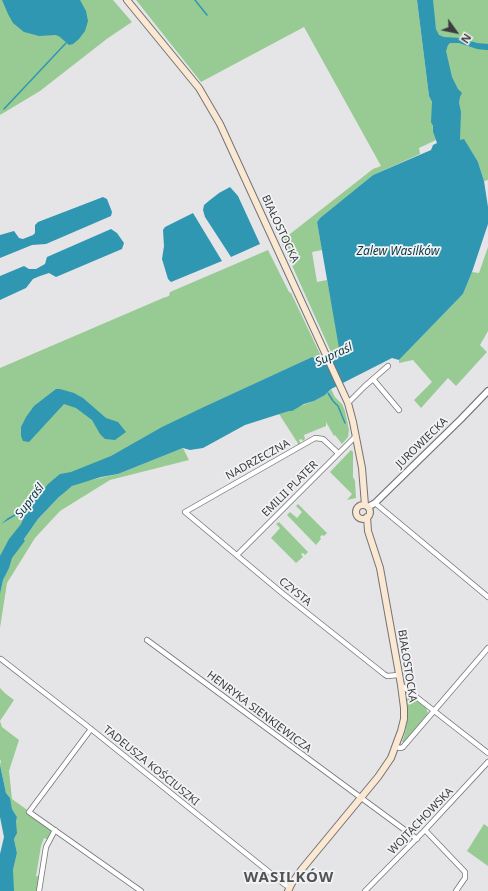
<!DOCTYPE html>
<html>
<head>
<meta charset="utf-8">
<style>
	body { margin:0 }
	#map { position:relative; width:488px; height:891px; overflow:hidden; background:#e5e5e7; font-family:"Noto Sans",sans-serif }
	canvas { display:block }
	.north { position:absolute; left:436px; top:12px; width:40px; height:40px; -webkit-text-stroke:3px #f2f3f5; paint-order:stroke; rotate:123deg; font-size:11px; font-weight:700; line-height:16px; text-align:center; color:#3d3d3e }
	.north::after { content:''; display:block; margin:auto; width:14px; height:18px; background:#3d3d3e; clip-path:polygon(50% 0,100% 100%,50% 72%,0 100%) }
</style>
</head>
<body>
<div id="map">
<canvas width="488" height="891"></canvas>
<div class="north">N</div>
</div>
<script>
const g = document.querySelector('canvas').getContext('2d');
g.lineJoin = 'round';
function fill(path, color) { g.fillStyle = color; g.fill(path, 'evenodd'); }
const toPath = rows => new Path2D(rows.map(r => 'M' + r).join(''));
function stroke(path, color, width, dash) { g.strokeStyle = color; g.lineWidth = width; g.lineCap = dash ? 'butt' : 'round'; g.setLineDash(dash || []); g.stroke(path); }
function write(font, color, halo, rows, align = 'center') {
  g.font = font + ' "Noto Sans",sans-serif'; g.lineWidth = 3.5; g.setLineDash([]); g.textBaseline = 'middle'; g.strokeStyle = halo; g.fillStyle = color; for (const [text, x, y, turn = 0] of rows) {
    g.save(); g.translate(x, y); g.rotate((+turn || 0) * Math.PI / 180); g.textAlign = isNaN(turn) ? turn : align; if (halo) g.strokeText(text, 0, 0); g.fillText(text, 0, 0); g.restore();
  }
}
fill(toPath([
	[0,0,113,0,132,22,108,38,40,91,0,115],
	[136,0,417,0,429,96,432,102,433,132,436,140,419,148,420,154,373,175,320,218,317,222,322,250,312,252,317,282,327,280,340,348,331,352,281,241,373,169,381,166,304,27,201,82],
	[430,0,488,0,488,180,484,181,478,162,460,140],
	[488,247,488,331,480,345,487,352,456,386,448,378,421,408,414,400,432,382,413,360,399,363,399,360,463,294,472,272,479,273],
	[268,250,289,292,291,293,321,356,316,359,312,357,209,405,204,412,44,497,0,578,0,368,163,298,169,296,170,292],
	[331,389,335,397,342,404,345,411,349,430,348,437,342,444,335,435,334,436,326,422,326,426,304,435,305,439,303,441,301,439,299,440,301,444,299,445,279,414,314,401,328,393],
	[183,448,189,460,110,480,60,511,35,538,7,583,0,628,0,593,3,580,10,564,10,560,25,541,24,539,38,519,65,491,72,486,82,482,118,474],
	[351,450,353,452,353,477,355,481,356,498,347,500,352,494,330,472],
	[298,504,327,533,324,536,322,535,320,537,321,539,316,545,287,515,290,512,297,518,302,512,296,506],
	[279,522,308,552,305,555,303,553,301,554,303,557,296,563,271,538,280,528,276,524],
	[0,688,6,694,14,700,0,721,2,727,19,740,9,771,12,799,55,830,49,840,44,838,41,846,36,876,41,877,39,891,14,891,13,889,13,870,17,853,14,839,16,835,16,822,17,817,12,809,9,797,6,793,0,765,1,761,0,760],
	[409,695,426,708,428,713,404,742,402,742,405,733,408,715,407,700],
	[484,824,488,827,488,866,467,851]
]), '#98cb94');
fill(toPath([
	[2,0,80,0,86,11,88,21,85,31,79,39,73,44,69,45,60,37,56,35,39,36,24,32,13,23,8,14],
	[417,0,433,0,436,29,439,35,444,37,460,38,477,43,488,44,488,50,486,50,477,49,459,43,450,43,448,45,446,51,452,77,458,89,462,93,460,97,459,103,461,112,460,140,464,139,478,162,484,181,488,207,488,224,472,272,463,294,399,360,392,358,331,389,325,395,314,401,304,404,292,411,289,411,245,425,203,448,190,450,183,448,118,474,101,477,72,486,59,497,38,519,24,539,25,541,12,558,9,568,3,580,0,594,0,556,9,539,21,524,26,513,22,512,1,524,8,518,32,504,48,484,60,474,71,472,111,456,162,427,206,406,312,357,316,359,339,348,317,222,320,218,373,175,431,150,433,145,437,143,433,132,433,126,431,122,432,102,429,96],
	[230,187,238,196,260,244,231,257,205,217,203,210,204,205,210,200,219,193],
	[103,197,107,199,112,212,111,216,46,244,32,245,0,258,0,235,14,231,19,238,23,239,33,235,35,233,35,225,38,222],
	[193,213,222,261,171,282,168,279,162,259,164,246,163,230,165,227],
	[111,229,117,233,124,243,122,249,56,277,49,273,40,276,33,279,26,288,0,300,0,276,24,266,29,269,36,269,45,264,47,257],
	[56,389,60,389,74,393,83,398,106,418,118,422,126,432,115,440,105,439,100,434,92,420,76,408,64,404,29,442,23,441,21,436,21,427,26,417,34,406],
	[0,765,6,793,10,798,12,809,17,817,16,822,17,833,14,839,17,853,13,870,14,891,0,891,0,854,4,837,0,817]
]), '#2f97b1');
stroke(toPath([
	[195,0,207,15],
	[4,109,66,43],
	[328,393,333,401,338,406,345,423]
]), '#2f97b1', 1.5);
const minor = toPath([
	[373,379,399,410],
	[348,403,365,386,388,366],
	[338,453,323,439,315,438,185,512,282,593,384,674,387,676,399,675],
	[375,503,488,597],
	[237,555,356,436],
	[147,640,417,839],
	[1,659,86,725,284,884,289,887],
	[401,685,488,753],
	[91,729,29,812,141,891],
	[396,747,401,748,403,747,488,648],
	[425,830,465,872,465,878,456,891],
	[39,891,46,847,55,830],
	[365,891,425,830,488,762]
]);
const tertiary = toPath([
	[368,507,375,503,461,419,488,391]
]);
const secondary = toPath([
	[127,0,199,88,220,124,348,403,353,422,362,468,365,505],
	'356 512a7 7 0 1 1 14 0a7 7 0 1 1-14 0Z',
	[288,891,292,883,302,869,378,777,391,758,401,731,404,719,404,708,401,685,380,568,368,531,367,517]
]);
stroke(minor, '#747476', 6);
stroke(tertiary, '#747476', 8);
stroke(secondary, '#747476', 8);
stroke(minor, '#fff', 4.5);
stroke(tertiary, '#fff', 5.5);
stroke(secondary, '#fae8d2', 6);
write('11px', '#3d3d3e', '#f2f3f5', [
	["BIAŁOSTOCKA",280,229,65],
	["JUROWIECKA",422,443,-44],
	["NADRZECZNA",258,460,-29],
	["EMILII PLATER",290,489,-45],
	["CZYSTA",295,592,39],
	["BIAŁOSTOCKA",407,666,81],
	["HENRYKA SIENKIEWICZA",259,712,37],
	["TADEUSZA KOŚCIUSZKI",151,766,39],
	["WOJTACHOWSKA",421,821,-46]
]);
write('italic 12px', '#0a3844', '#f2f3f5', [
	["Zalew Wasilków",398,252],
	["Supraśl",334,355,-25],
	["Supraśl",30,501,-53]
]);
g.letterSpacing = '1px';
write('bold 15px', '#525354', '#f2f3f5', [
	["WASILKÓW",289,878]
]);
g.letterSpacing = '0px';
</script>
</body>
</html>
